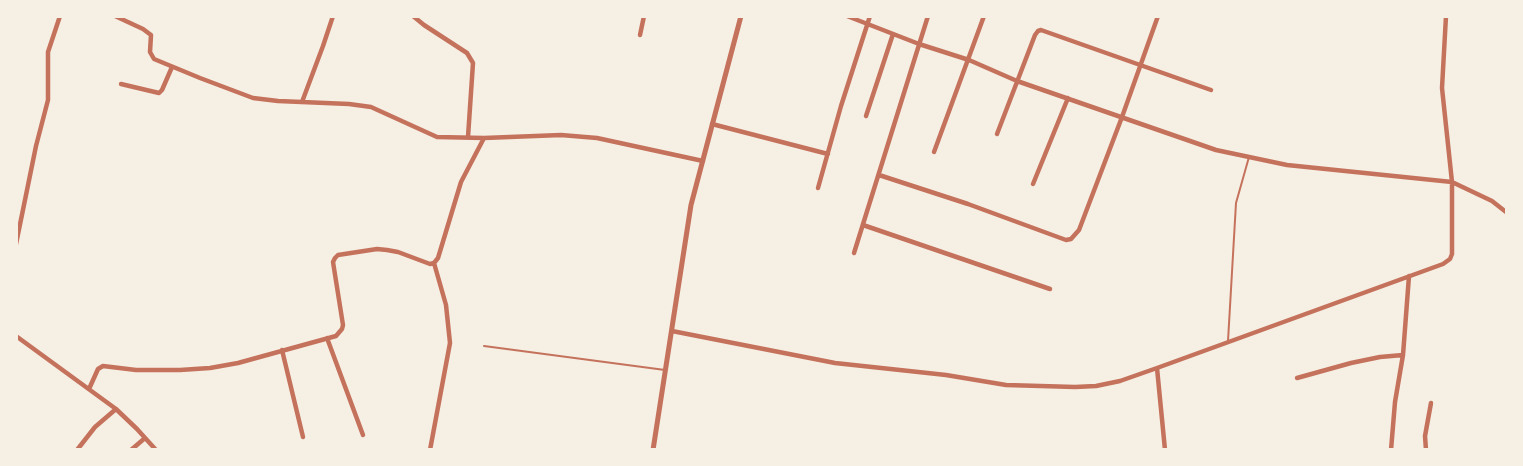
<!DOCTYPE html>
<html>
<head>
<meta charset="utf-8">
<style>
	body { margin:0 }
	#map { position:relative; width:1523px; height:466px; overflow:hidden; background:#f6efe4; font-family:"PT Sans Narrow",sans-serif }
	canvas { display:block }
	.frame { position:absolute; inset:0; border:18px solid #f6efe4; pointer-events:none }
</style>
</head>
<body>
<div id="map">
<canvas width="1523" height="466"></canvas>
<div class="frame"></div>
</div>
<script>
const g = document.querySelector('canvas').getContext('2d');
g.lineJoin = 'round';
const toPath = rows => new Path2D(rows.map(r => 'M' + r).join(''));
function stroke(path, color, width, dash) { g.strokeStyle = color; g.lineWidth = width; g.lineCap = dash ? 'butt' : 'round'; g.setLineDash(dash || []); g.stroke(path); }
stroke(toPath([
	[1228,341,1236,203,1249,157],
	[484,346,665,370]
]), '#c5725c', 2);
stroke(toPath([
	[115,16,143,29,151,35,150,52,154,59,200,78,253,98,278,101,349,104,371,107,437,137,484,138],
	[413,16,424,25,467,53,473,63,468,137],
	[1446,16,1442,88,1452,182,1492,201,1506,212],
	[640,35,644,16],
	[121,84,159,93,162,90,172,67],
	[302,102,323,46,333,16],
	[866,116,893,34],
	[712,124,828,154],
	[997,134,1035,35,1038,31,1041,30,1211,90],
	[934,152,984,16],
	[879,175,968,204,1066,240,1071,239,1079,230,1122,117,1158,16],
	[1033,184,1068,98],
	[818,188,841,106,870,16],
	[863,225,1050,289],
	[16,244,36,146,48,100,48,52,60,16],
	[854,253,928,16],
	[672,331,835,363,946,375,1006,385,1075,387,1096,386,1120,381,1157,368,1443,264,1450,259,1452,254,1452,182,1287,165,1216,150,1017,81,969,60,919,44,847,16],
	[16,336,116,409,137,429,156,450],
	[327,338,363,435],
	[282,350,303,437],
	[1157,368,1165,450],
	[1297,378,1351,363,1380,357,1403,355],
	[89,389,98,369,103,366,136,370,180,370,210,368,238,363,336,336,342,329,343,325,333,262,335,258,338,255,377,249,387,250,398,252,430,264,434,263,438,258,461,182,484,138,561,135,597,138,703,161],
	[77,450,95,427,116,409],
	[131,450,145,438],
	[430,450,450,343,446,305,434,263],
	[1391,450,1395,402,1403,355,1409,276],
	[1426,450,1425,436,1431,403]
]), '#c5725c', 4.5);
stroke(toPath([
	[653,450,691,205,741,16]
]), '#c5725c', 5);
</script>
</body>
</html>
